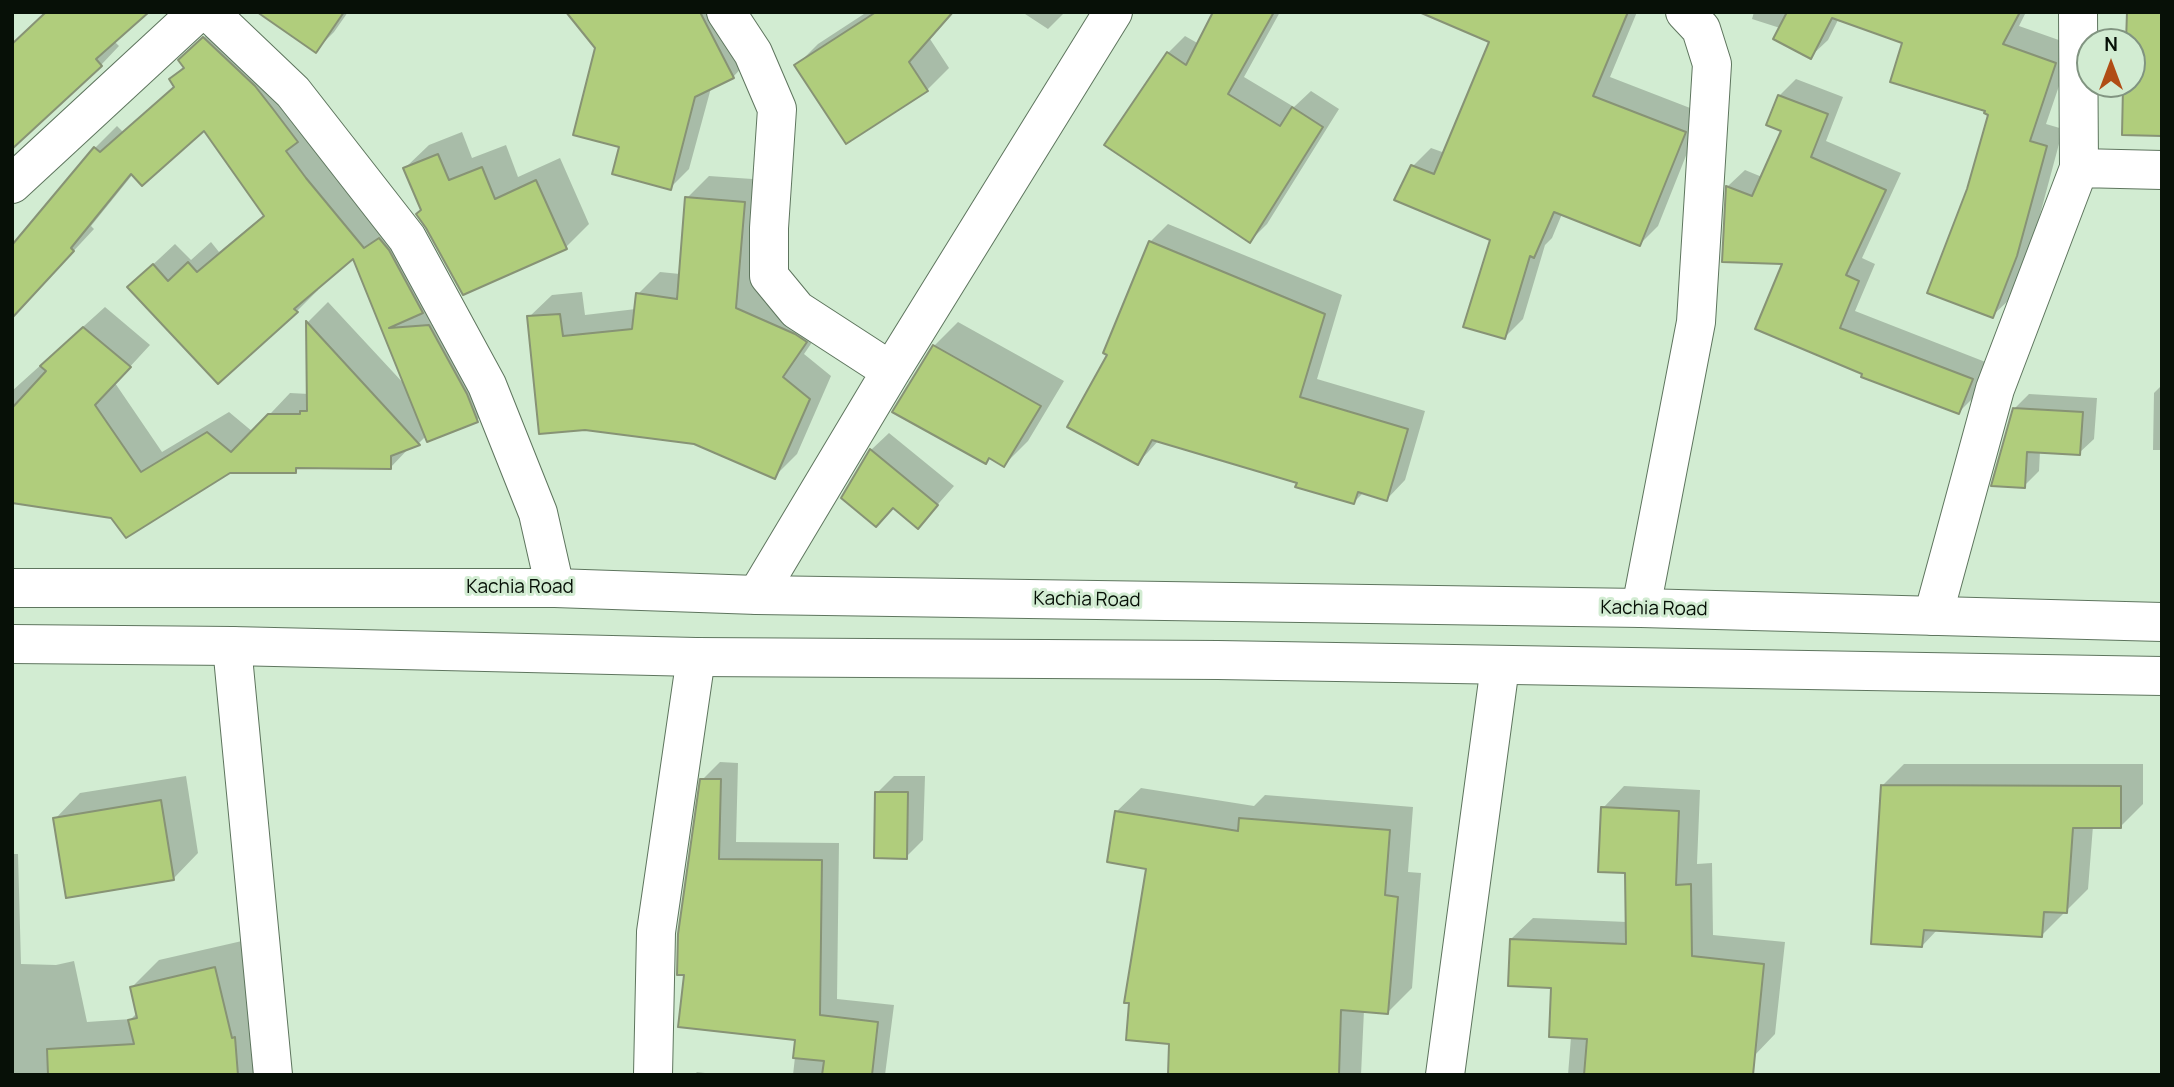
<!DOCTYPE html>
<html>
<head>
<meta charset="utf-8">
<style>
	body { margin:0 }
	#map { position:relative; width:2174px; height:1087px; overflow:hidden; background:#d2ecd2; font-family:Manrope,sans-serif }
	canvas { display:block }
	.frame { position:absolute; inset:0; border:14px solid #071007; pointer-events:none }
	.north { position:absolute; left:2076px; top:28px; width:70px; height:70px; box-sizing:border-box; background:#d2ecd2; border:2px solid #819481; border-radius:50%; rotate:0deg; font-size:19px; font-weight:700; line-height:28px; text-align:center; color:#071007 }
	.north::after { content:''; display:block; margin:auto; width:24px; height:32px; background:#b04d15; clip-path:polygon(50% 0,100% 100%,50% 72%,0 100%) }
</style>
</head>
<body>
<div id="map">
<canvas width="2174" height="1087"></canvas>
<div class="frame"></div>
<div class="north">N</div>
</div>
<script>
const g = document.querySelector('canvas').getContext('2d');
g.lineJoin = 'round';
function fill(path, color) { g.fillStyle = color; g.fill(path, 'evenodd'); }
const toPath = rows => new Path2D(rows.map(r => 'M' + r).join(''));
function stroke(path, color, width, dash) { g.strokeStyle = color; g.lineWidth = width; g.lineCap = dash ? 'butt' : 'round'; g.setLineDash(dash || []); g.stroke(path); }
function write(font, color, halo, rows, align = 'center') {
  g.font = font + ' Manrope,sans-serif'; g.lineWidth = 6; g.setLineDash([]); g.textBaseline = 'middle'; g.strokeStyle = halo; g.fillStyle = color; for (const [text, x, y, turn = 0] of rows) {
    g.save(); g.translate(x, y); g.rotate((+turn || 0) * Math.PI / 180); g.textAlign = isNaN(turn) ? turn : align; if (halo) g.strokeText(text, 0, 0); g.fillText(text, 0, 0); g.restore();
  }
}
fill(toPath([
	[47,12,114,41,119,46,101,65],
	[260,12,348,12,334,32,315,51],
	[568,12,728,12,751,58,733,77,711,88,689,169,670,188,621,145,597,48],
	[867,12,954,12,930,39,949,68,927,90,796,66,818,44],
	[1022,12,1065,12,1048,29],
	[1215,12,1280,12,1244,77,1294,107,1311,91,1339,109,1267,224,1250,241,1168,53,1185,36,1199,44],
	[1469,12,1637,12,1610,77,1703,113,1658,226,1640,244,1562,214,1552,238,1545,245,1523,319,1505,337,1492,239,1413,166,1431,148,1445,153,1491,41],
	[1754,12,1856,12,1839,18,1828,40,1811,56,1780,28,1752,19],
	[1928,12,2026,12,2019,26,2073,45,2046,124,2063,129,2034,237,2010,299,1992,316,1969,190,1990,114],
	[226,17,499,399,477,420,426,436,419,443,411,446,390,468,300,466,295,472,230,471,112,516,12,501,12,391,105,307,150,345,115,383,162,452,229,412,253,432,290,393,309,394,308,322,328,302,406,386,354,256,316,288,318,290,297,311,129,287,175,244,191,260,211,242,219,252,265,214,204,129,133,174,91,226,94,229,12,317,22,236,95,148,117,126,123,132,176,85,171,79,184,66,202,39],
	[1796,79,1843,97,1826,141,1901,173,1862,258,1875,264,1855,311,1988,363,1976,395,1959,412,1864,376,1785,262,1724,260,1728,186,1745,170,1762,177,1783,130,1779,96],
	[462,132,472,158,506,145,518,177,560,158,589,224,566,247,422,209,405,168,429,145],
	[709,176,767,180,758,286,828,319,804,354,831,376,797,454,774,477,529,317,552,295,582,292,585,315,636,309,638,294,660,272,680,274,687,198],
	[1168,224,1342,295,1317,379,1425,411,1405,480,1387,499,1364,492,1354,502,1299,482,1159,440,1138,463,1110,354,1150,242],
	[958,322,1064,381,1028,441,1004,465,990,457,985,462,934,346],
	[2162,385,2162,450,2153,450,2154,393],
	[2029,394,2097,398,2094,439,2079,453,2040,451,2039,471,2024,486,2014,409],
	[889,433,954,486,918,527,894,507,843,497,871,450],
	[720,762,738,763,736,842,839,843,837,999,894,1005,885,1075,793,1075,797,1039,680,1026,702,780],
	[1904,764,2143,764,2143,804,2121,826,2093,826,2088,889,2042,935,1938,929,1922,946,1882,786],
	[186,776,198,853,173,879,55,819,80,793],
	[894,776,925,776,923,840,906,857,877,793],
	[1624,786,1700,790,1697,864,1712,863,1713,935,1785,942,1775,1034,1754,1056,1712,1075,1568,1075,1571,1037,1552,986,1511,939,1533,918,1627,922,1627,872,1603,808],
	[1141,788,1254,806,1265,795,1413,807,1408,872,1421,873,1412,988,1388,1012,1364,1010,1361,1075,1170,1075,1171,1042,1148,867,1117,811],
	[12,854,18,854,21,964,56,965,74,961,87,1022,131,1019,138,1012,132,987,159,960,242,941,266,1075,12,1075],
	[697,1072,721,1075,694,1075]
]), '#0003');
const building = toPath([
	[46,12,149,12,96,59,102,66,12,149,12,44,46,12],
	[257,12,344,12,316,53,257,12],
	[566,12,700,12,734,78,695,97,671,190,612,174,619,147,573,135,595,48,566,12],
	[876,12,953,12,909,62,928,91,846,144,794,65,876,12],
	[1213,12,1274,12,1228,94,1280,126,1292,107,1323,127,1250,243,1104,145,1167,52,1186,65,1213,12],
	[1419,12,1628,12,1593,96,1686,132,1640,246,1554,212,1534,258,1530,256,1505,339,1463,327,1490,240,1394,200,1411,165,1434,174,1489,42,1419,12],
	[1787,12,2020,12,2003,44,2056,63,2030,141,2047,146,2017,256,1993,318,1927,293,1967,189,1988,115,1984,113,1985,111,1890,82,1902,43,1832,18,1811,59,1773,39,1787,12],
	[2127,12,2162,13,2162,136,2122,135,2123,87,2124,84,2132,84,2132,42,2126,42,2127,12],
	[203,37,255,86,273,109,298,142,286,151,306,178,364,248,379,238,389,250,423,313,389,328,429,325,467,394,478,422,427,442,353,259,294,309,298,312,218,384,127,287,153,264,168,281,188,262,197,272,264,216,204,131,142,186,131,174,71,248,74,251,12,318,12,245,94,147,100,152,174,87,169,79,184,68,178,60,203,37],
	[1778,95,1828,114,1811,157,1886,190,1846,275,1859,281,1840,328,1973,379,1959,414,1861,377,1862,374,1755,329,1782,264,1722,262,1726,186,1752,196,1781,131,1766,125,1778,95],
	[438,154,449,180,482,167,495,199,536,180,567,249,463,295,426,228,416,214,421,210,403,168,438,154],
	[685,197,745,202,736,308,795,334,807,342,783,377,810,399,775,479,694,444,585,430,539,434,527,316,560,314,563,336,632,329,636,293,677,299,685,197],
	[1149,241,1325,314,1300,397,1408,429,1387,501,1358,492,1354,504,1295,487,1297,483,1152,440,1138,465,1067,427,1107,355,1103,353,1149,241],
	[306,321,420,445,391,456,391,469,296,468,296,473,230,473,126,538,111,518,12,503,12,408,46,371,40,366,83,327,131,367,95,405,141,472,207,432,231,452,268,414,300,414,300,411,307,411,306,321],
	[933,345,1041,406,1004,467,989,458,986,464,892,412,933,345],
	[2013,408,2083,412,2080,455,2027,452,2025,488,1991,486,2013,408],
	[870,449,938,505,918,529,893,508,876,527,841,498,870,449],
	[700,779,721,779,719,859,822,860,820,1015,878,1022,872,1075,822,1075,824,1061,793,1058,795,1040,678,1027,684,975,677,975,678,934,700,779],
	[1881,785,2121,786,2121,828,2073,828,2067,913,2044,912,2042,937,1924,930,1922,947,1871,944,1881,785],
	[875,792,908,792,907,859,874,858,875,792],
	[161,800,174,880,66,898,53,818,161,800],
	[1601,807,1679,811,1676,885,1691,884,1692,956,1764,964,1753,1075,1584,1075,1587,1039,1549,1037,1551,988,1508,986,1510,939,1626,944,1625,873,1598,872,1601,807],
	[1115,811,1238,831,1239,818,1390,830,1385,895,1398,897,1388,1014,1341,1010,1339,1075,1168,1075,1169,1044,1126,1040,1129,1003,1124,1003,1146,869,1107,862,1115,811],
	[215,967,232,1038,235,1037,238,1075,48,1075,47,1049,134,1044,128,1020,137,1018,130,987,215,967]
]);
fill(building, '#b0cd7c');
stroke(building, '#879375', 2);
const minor = toPath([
	[209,12,293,92,407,238,487,385,538,513,555,588],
	[726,12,753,53,777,109,769,228,769,276,797,310,891,371],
	[2079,168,2162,170],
	[12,184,198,12],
	[757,595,891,371,1113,12],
	[1641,608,1696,322,1712,64,1701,29,1685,12],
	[1933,616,1995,389,2079,168,2078,12],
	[232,646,273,1075],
	[653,1075,656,932,696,657],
	[1445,1075,1500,666]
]);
const highway = toPath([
	[12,588,555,588,757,595,1641,608,2162,622],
	[12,644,232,646,696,657,1218,660,2162,676]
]);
stroke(minor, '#5e755e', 40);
stroke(highway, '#5e755e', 40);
stroke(minor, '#fff', 38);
stroke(highway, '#fff', 38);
write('19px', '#071007', '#d2ecd2', [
	["Kachia Road",520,588],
	["Kachia Road",1087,600,1],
	["Kachia Road",1654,609,1]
]);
</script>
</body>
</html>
